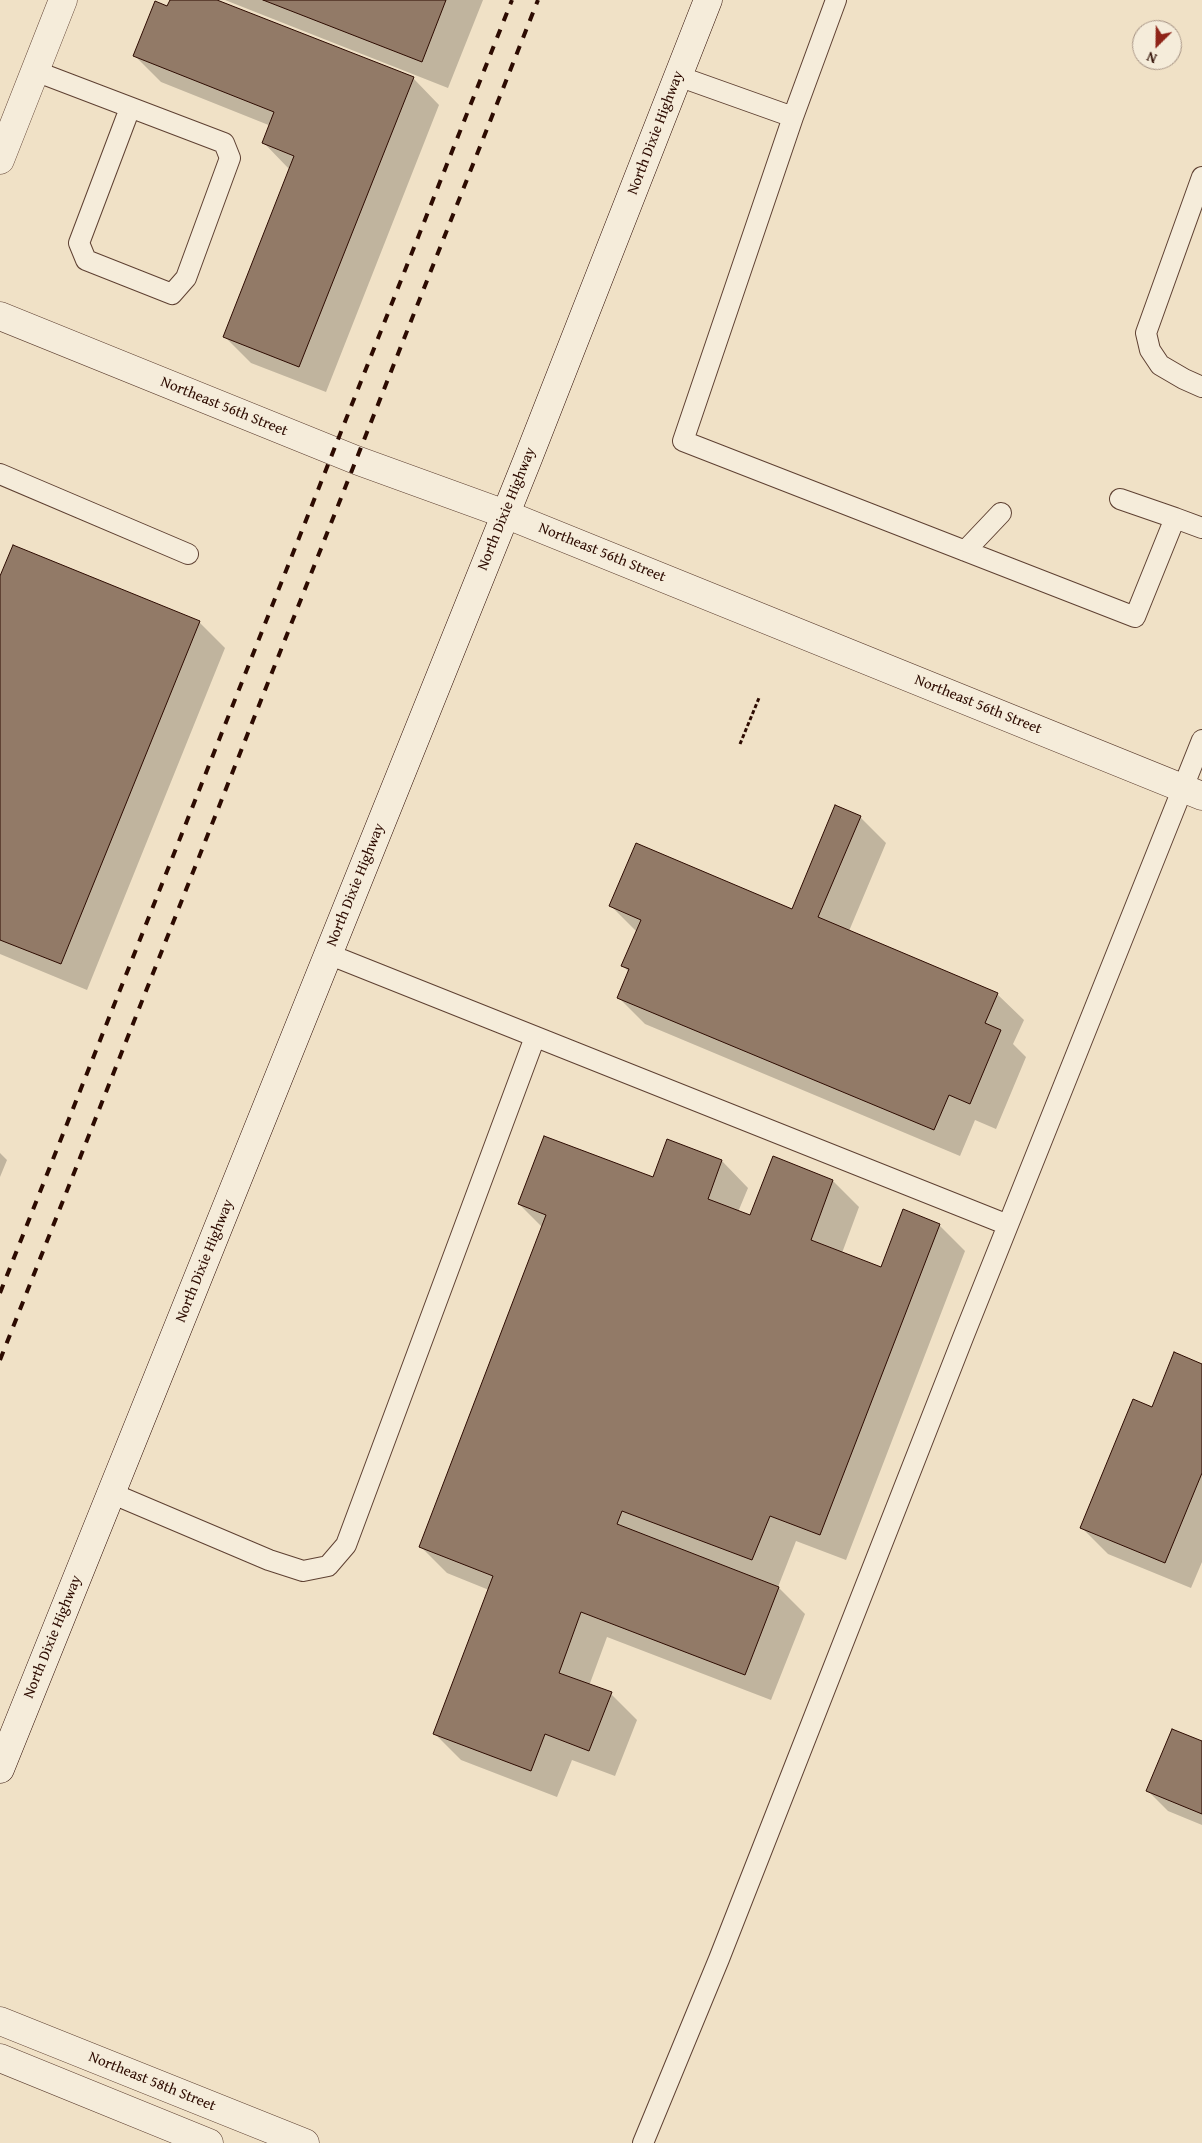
<!DOCTYPE html>
<html>
<head>
<meta charset="utf-8">
<style>
	body { margin:0 }
	#map { position:relative; width:1202px; height:2143px; overflow:hidden; background:#f0e1c6; font-family:"Gentium Book Plus",serif }
	canvas { display:block }
	.north { position:absolute; left:1132px; top:20px; width:50px; height:50px; box-sizing:border-box; background:#f5ecda; border:1px solid #a59283; border-radius:50%; rotate:203deg; font-size:14px; font-weight:700; line-height:20px; text-align:center; color:#2d0b01 }
	.north::after { content:''; display:block; margin:auto; width:18px; height:22px; background:#8f2418; clip-path:polygon(50% 0,100% 100%,50% 72%,0 100%) }
</style>
</head>
<body>
<div id="map">
<canvas width="1202" height="2143"></canvas>
<div class="north">N</div>
</div>
<script>
const g = document.querySelector('canvas').getContext('2d');
g.lineJoin = 'round';
function fill(path, color) { g.fillStyle = color; g.fill(path, 'evenodd'); }
const toPath = rows => new Path2D(rows.map(r => 'M' + r).join(''));
function stroke(path, color, width, dash) { g.strokeStyle = color; g.lineWidth = width; g.lineCap = dash ? 'butt' : 'round'; g.setLineDash(dash || []); g.stroke(path); }
function write(font, color, halo, rows, align = 'center') {
  g.font = font + ' "Gentium Book Plus",serif'; g.lineWidth = 5; g.setLineDash([]); g.textBaseline = 'middle'; g.strokeStyle = halo; g.fillStyle = color; for (const [text, x, y, turn = 0] of rows) {
    g.save(); g.translate(x, y); g.rotate((+turn || 0) * Math.PI / 180); g.textAlign = isNaN(turn) ? turn : align; if (halo) g.strokeText(text, 0, 0); g.fillText(text, 0, 0); g.restore();
  }
}
fill(toPath([
	[171,0,214,0,413,78,439,105,326,392,251,363,225,337,290,170,264,143,271,126,161,82,135,56,168,7],
	[225,0,483,0,448,88],
	[0,579,199,622,225,648,87,990,0,954],
	[860,817,886,843,849,931,997,994,1024,1020,1013,1044,1026,1057,996,1129,975,1120,960,1156,645,1024,619,998,629,972,623,966,637,932,611,906,792,910],
	[668,1141,722,1161,748,1188,738,1212,751,1217,833,1181,859,1207,842,1253,882,1268,939,1225,965,1251,846,1560,796,1541,778,1587,805,1614,771,1700,607,1637,589,1686,611,1694,637,1720,615,1776,572,1760,557,1797,461,1760,434,1733,489,1590,447,1573,421,1547,542,1227,519,1204,654,1179],
	[0,1153,7,1160,0,1177],
	[1202,1365,1202,1562,1191,1588,1108,1554,1082,1528,1152,1408],
	[1202,1742,1202,1825,1168,1811,1148,1791]
]), '#0003');
const building = toPath([
	[170,0,217,0,414,77,299,367,223,337,294,156,262,143,274,112,133,56,155,1,167,6,170,0],
	[263,0,446,0,422,62,263,0],
	[13,545,200,621,61,964,0,940,0,576,13,545],
	[835,805,861,816,818,917,998,993,985,1023,1001,1030,970,1104,949,1095,934,1130,617,998,629,969,621,966,641,920,609,906,636,843,792,909,835,805],
	[544,1136,653,1177,667,1139,722,1160,708,1199,750,1215,773,1156,833,1180,811,1240,881,1267,903,1209,940,1224,820,1535,770,1516,752,1560,622,1511,617,1524,779,1587,745,1675,581,1612,559,1673,612,1692,589,1751,545,1734,531,1771,433,1734,493,1576,419,1547,546,1215,518,1204,544,1136],
	[1174,1352,1202,1364,1202,1473,1165,1563,1080,1528,1133,1399,1152,1407,1174,1352],
	[1172,1729,1202,1741,1202,1814,1146,1791,1172,1729]
]);
fill(building, '#927a67');
stroke(building, '#2d0b01', 1);
const service = toPath([
	[35,71,224,143,230,158,186,278,172,294,86,260,79,243,130,108],
	[678,76,793,117,683,441,1135,617,1175,518,1202,528],
	[793,117,836,0],
	[1202,177,1146,333,1150,350,1160,365,1184,379,1202,387],
	[0,474,188,554],
	[1120,499,1175,518],
	[965,551,1001,513],
	[328,954,1008,1225],
	[111,1493,269,1560,303,1571,328,1566,346,1545,535,1037],
	[643,2143,719,1959,964,1335,1202,740]
]);
const minor = toPath([
	[0,160,63,0],
	[0,2021,305,2143],
	[0,2058,209,2143]
]);
const tertiary = toPath([
	[0,316,356,460,505,514,1202,796]
]);
const secondary = toPath([
	[0,1769,527,461,708,0]
]);
stroke(service, '#5e4032', 22);
stroke(minor, '#5e4032', 29);
stroke(tertiary, '#5e4032', 29);
stroke(secondary, '#2d0b01', 29);
stroke(toPath([
	[740,744,759,698]
]), '#2d0b01', 3, [4, 2.5]);
stroke(service, '#f5ecda', 20);
stroke(minor, '#f5ecda', 28);
stroke(tertiary, '#f5ecda', 28);
stroke(secondary, '#f5ecda', 28);
stroke(toPath([
	[0,1293,512,0],
	[0,1360,538,0]
]), '#2d0b01', 4, [9, 9]);
write('15px', '#2d0b01', '#f5ecda', [
	["North Dixie Highway",656,133,-69],
	["Northeast 56th Street",224,407,22],
	["North Dixie Highway",507,509,-68],
	["Northeast 56th Street",602,553,22],
	["Northeast 56th Street",978,705,22],
	["North Dixie Highway",356,885,-68],
	["North Dixie Highway",205,1261,-68],
	["North Dixie Highway",53,1637,-68],
	["Northeast 58th Street",152,2082,22]
]);
</script>
</body>
</html>
